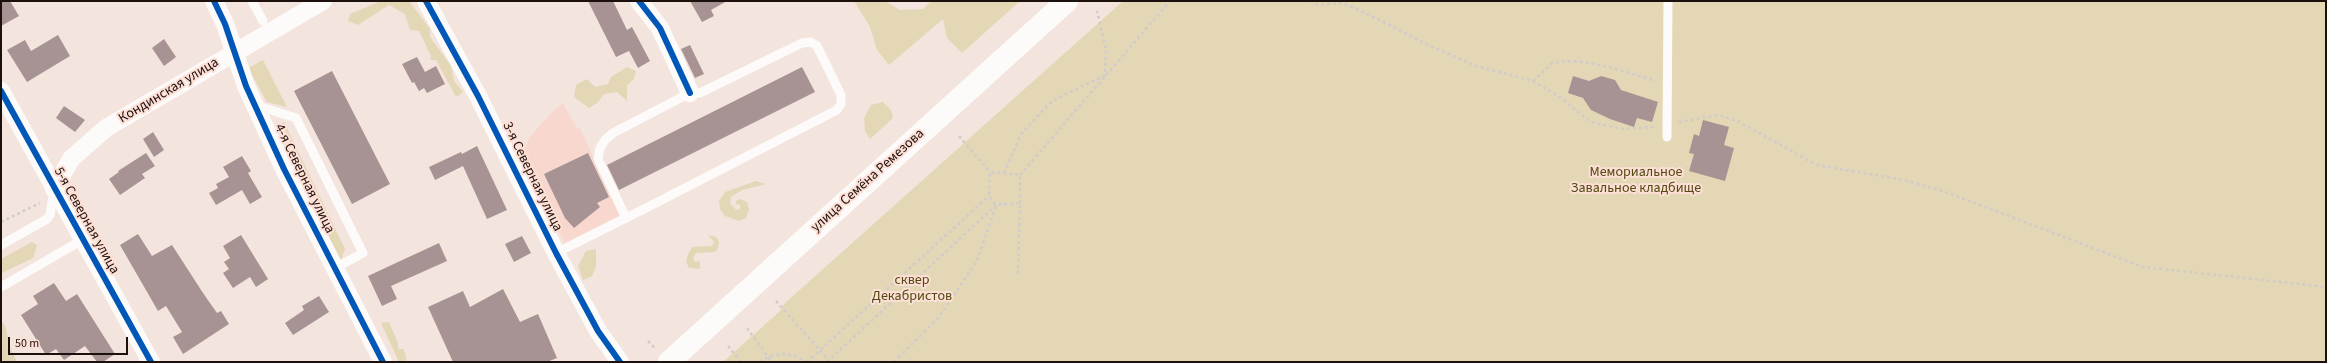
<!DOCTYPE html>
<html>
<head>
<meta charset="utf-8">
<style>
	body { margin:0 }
	#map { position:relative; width:2327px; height:363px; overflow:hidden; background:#f4e4de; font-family:"Source Sans 3",sans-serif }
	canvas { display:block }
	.frame { position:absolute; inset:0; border:2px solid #1c100c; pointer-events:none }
	.scale { position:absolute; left:8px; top:337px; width:120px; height:18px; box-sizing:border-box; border:2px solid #1c100c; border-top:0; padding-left:5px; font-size:12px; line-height:14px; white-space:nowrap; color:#1c100c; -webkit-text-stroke:3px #fddfd5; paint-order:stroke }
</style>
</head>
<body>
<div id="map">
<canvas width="2327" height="363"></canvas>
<div class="frame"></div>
<div class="scale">50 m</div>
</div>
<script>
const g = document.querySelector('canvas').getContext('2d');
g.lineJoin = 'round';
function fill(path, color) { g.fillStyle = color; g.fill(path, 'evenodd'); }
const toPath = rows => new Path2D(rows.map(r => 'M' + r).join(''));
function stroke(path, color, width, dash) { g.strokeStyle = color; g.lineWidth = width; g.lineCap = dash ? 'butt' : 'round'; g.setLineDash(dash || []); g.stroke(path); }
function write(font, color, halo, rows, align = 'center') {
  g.font = font + ' "Source Sans 3",sans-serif'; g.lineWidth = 4; g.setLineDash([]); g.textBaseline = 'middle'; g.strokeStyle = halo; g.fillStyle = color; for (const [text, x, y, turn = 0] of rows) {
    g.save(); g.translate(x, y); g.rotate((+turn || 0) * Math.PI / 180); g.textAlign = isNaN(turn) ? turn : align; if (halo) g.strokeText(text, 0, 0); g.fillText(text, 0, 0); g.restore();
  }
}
fill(toPath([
	[563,103,577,129,580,128,620,215,565,243,521,159,529,138,552,112]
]), '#f8d8ce');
fill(toPath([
	[381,1,409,1,430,29,430,37,451,66,454,81,463,92,456,97,436,60,430,60,431,56,419,31,410,30,405,14,389,5,358,25,348,21,350,14],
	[854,1,885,1,900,10,923,9,931,1,1020,1,962,53,947,38,943,19,889,65,877,50,870,27],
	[1123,1,2326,1,2326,362,723,362,780,311,784,304],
	[263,60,287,107,267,102,248,68],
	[627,67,636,71,634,79,627,85,627,101,617,92,604,94,597,103,589,108,574,97,576,85,587,79,595,87,608,84,611,77],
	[883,102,891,110,893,118,870,139,865,131,864,118,871,105],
	[284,122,345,249,341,260,323,238,328,228,282,123],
	[756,181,766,184,742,190,731,197,730,203,736,210,740,209,740,205,736,204,736,201,740,199,747,202,749,210,746,218,739,221,725,216,720,209,719,201,725,192],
	[708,235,716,237,719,241,718,248,715,252,696,253,693,258,695,262,700,261,700,269,689,268,686,262,688,254,692,247,712,246,714,242],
	[32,242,37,245,33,258,2,273,1,259],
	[596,249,596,267,592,276,583,280,578,266,586,251],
	[1,320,6,328,9,345,17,362,1,362],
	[389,322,398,343,398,349,404,349,407,362,399,362,381,323]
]), '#e3d7b6');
fill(toPath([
	[1,1,10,1,19,16,1,26],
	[588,1,613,1,627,30,632,27,650,61,638,68,629,51,616,57],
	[690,1,727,1,711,10,714,16,702,22],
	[58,35,70,56,27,82,7,50,25,40,31,51],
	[164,39,176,57,164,66,152,48],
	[690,45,704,74,695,78,681,49],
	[417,57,425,72,436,66,445,84,427,93,424,88,419,91,414,82,412,83,402,64],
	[802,67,815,92,619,190,607,165],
	[332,71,390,184,352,204,294,91],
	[1573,76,1589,81,1601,76,1615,80,1621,90,1658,102,1652,122,1637,118,1634,127,1610,119,1591,110,1583,98,1568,93],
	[64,106,85,120,75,132,56,118],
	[1703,120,1729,127,1724,145,1734,148,1725,181,1689,171,1694,154,1689,153,1694,134,1699,136],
	[153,132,164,150,154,157,143,139],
	[477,146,507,210,487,219,463,166,435,180,429,167,461,152,462,154],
	[146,153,155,166,142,174,145,178,120,195,109,179,119,172,118,171],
	[588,153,609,197,597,203,600,207,574,228,565,218,544,174],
	[242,156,251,171,248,173,262,197,250,204,242,190,216,205,209,193,218,188,216,184,229,177,223,167],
	[138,234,152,256,172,245,203,293,217,313,221,311,229,324,183,354,173,337,182,332,166,306,158,311,120,245],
	[241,235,268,279,256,287,250,277,233,288,223,273,229,269,224,262,230,258,223,246],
	[522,236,531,253,514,262,505,244],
	[439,243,447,261,391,286,397,299,382,306,368,276],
	[54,283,66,301,77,294,115,354,103,362,97,362,85,346,64,360,56,349,46,355,21,315,38,304,33,296],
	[503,289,520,322,538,314,557,358,547,362,453,362,428,307,463,291,470,307],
	[319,296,329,312,293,335,285,323,304,310,302,306]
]), '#a79393');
stroke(toPath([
	[1310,1,1318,5,1343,3,1384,22,1424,43,1476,66,1533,81,1561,98,1591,122,1622,129,1655,127],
	[1533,81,1552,63,1566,61,1584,62,1613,68,1656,81],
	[1679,122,1719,115,1739,122,1817,165,1904,180,1943,191,2143,267,2326,287],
	[959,136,990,172],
	[1004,173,1021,134,1052,101,1105,75,1106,49,1097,11],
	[1020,175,1170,1],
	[1,222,40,203],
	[1018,274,1020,203,996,205,989,196,990,172,1020,175,1020,203],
	[776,301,830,362],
	[747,328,772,362],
	[648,341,656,349],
	[728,346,741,362],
	[760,362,770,356,783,354,796,356,807,362],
	[807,362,989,196],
	[827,362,996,205],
	[894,362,939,317,977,261,996,206]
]), '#d1ccca', 2.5, [3, 3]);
stroke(toPath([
	[252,1,263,21],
	[255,105,296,118,363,253,335,268],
	[1667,137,1668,1],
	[1,245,47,219,50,215,54,190],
	[556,253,646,208,837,110,841,104,841,95,817,46,811,42,802,43,700,93,690,93,613,133,605,140,600,148,598,159,626,218],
	[1,287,82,240]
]), '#fdfbfa', 9);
stroke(toPath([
	[214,1,225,24,246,86,284,169,383,362],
	[426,1,478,96,556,253,598,331,620,362],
	[639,1,660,28,690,93],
	[1,91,151,362],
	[54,189,71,159,106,128,323,1]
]), '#fdfbfa', 18);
stroke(toPath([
	[669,362,1067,1]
]), '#fdfbfa', 22);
stroke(toPath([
	[214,1,225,24,246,86,284,169,383,362],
	[426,1,478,96,556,253,598,331,620,362],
	[639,1,660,28,690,93],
	[1,91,151,362]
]), '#0057b8', 6);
write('14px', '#1c100c', '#fddfd5', [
	["Кондинская улица",169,91,-31],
	["3-я Северная улица",532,177,64],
	["4-я Северная улица",304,179,64],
	["улица Семёна Ремезова",868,181,-42],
	["5-я Северная улица",86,221,61]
]);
write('14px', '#514911', '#fddfd5', [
	["Мемориальное",1636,173],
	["Завальное кладбище",1636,189],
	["сквер",912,281],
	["Декабристов",912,297]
]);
</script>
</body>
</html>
